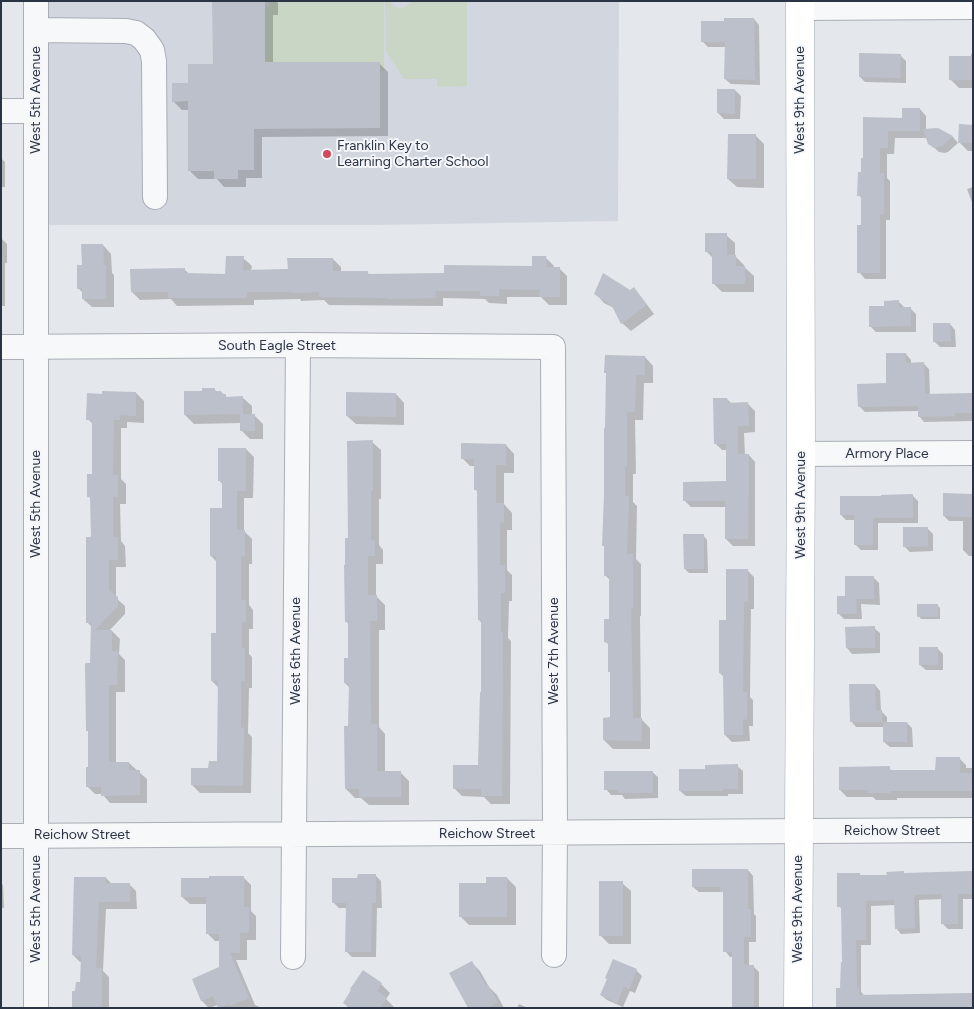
<!DOCTYPE html>
<html>
<head>
<meta charset="utf-8">
<style>
	body { margin:0 }
	#map { position:relative; width:974px; height:1009px; overflow:hidden; background:#e4e7ec; font-family:Figtree,sans-serif }
	canvas { display:block }
	.frame { position:absolute; inset:0; border:2px solid #2b3445; pointer-events:none }
</style>
</head>
<body>
<div id="map">
<canvas width="974" height="1009"></canvas>
<div class="frame"></div>
</div>
<script>
const g = document.querySelector('canvas').getContext('2d');
g.lineJoin = 'round';
function fill(path, color) { g.fillStyle = color; g.fill(path, 'evenodd'); }
const toPath = rows => new Path2D(rows.map(r => 'M' + r).join(''));
function stroke(path, color, width, dash) { g.strokeStyle = color; g.lineWidth = width; g.lineCap = dash ? 'butt' : 'round'; g.setLineDash(dash || []); g.stroke(path); }
function write(font, color, halo, rows, align = 'center') {
  g.font = font + ' Figtree,sans-serif'; g.lineWidth = 4; g.setLineDash([]); g.textBaseline = 'middle'; g.strokeStyle = halo; g.fillStyle = color; for (const [text, x, y, turn = 0] of rows) {
    g.save(); g.translate(x, y); g.rotate((+turn || 0) * Math.PI / 180); g.textAlign = isNaN(turn) ? turn : align; if (halo) g.strokeText(text, 0, 0); g.fillText(text, 0, 0); g.restore();
  }
}
fill(toPath([
	[36,1,619,1,618,221,377,225,36,225]
]), '#d2d6de');
fill(toPath([
	[269,1,384,1,384,71,380,71,379,62,265,62,265,7,269,7],
	[385,1,390,1,394,6,400,8,405,7,410,3,410,1,467,1,467,86,437,87,437,79,404,79,386,51]
]), '#c9d6c5');
fill(toPath([
	[118,1,137,1,137,2,119,2],
	[214,1,276,1,278,3,278,15,273,15,273,64,379,63,388,72,388,136,262,137,262,178,246,178,246,187,224,187,217,179,198,179,190,171,190,110,182,110,173,101,189,84,214,65],
	[754,19,759,25,760,85,731,84,725,79,726,47,708,47,702,41,725,22],
	[971,54,973,54,973,88,959,88,950,79,971,57],
	[900,55,906,61,906,83,865,82,860,77],
	[735,90,741,96,740,119,724,119,718,113],
	[920,109,926,116,926,130,938,129,953,137,958,143,948,152,945,153,939,152,930,144,928,138,895,138,894,154,887,154,887,178,890,181,890,220,886,220,886,279,865,279,859,272,862,226,862,199,859,195,864,159,864,118,903,119],
	[973,114,973,160,973,151,968,151,959,142,972,126],
	[755,135,764,144,764,188,737,187,728,179],
	[1,158,5,162,5,187,2,187,2,213,1,213],
	[973,187,973,205,967,189],
	[726,235,735,243,735,256,744,265,744,267,754,276,754,292,722,292,713,283,713,258,706,251],
	[1,238,7,244,7,263,5,263,5,306,1,306],
	[103,245,111,254,112,273,114,275,114,307,92,307,83,299,83,293,78,288,83,266],
	[243,258,252,266,251,271,289,270,333,259,341,267,341,272,367,272,370,275,445,274,533,268,546,258,554,266,554,268,559,268,567,276,567,305,549,305,541,297,507,297,507,304,489,303,485,299,443,298,443,306,329,305,324,300,301,301,300,299,254,300,254,305,177,306,171,299,140,300,132,292,185,270,189,274,227,275],
	[634,289,642,298,654,314,631,331,622,323,616,309,604,303,596,294,630,291],
	[898,301,904,307,910,308,916,314,916,332,876,332,871,327],
	[950,324,955,330,956,347,940,347,934,341],
	[906,354,911,360,911,364,924,364,929,369,930,395,973,394,973,421,924,422,919,416,919,411,865,412,859,406,887,385],
	[645,357,653,366,653,383,644,383,643,420,635,420,636,474,633,474,633,502,637,506,636,559,641,564,641,616,640,616,641,719,650,728,650,749,613,749,604,740,611,719,610,646,606,642,610,620,610,580,605,575,605,429],
	[214,389,217,392,221,392,228,398,243,398,252,406,252,415,254,415,263,424,263,439,250,439,241,430,241,423,194,424,185,415,203,392],
	[136,393,144,401,144,423,127,422,127,428,121,428,121,479,126,484,126,504,120,504,121,541,125,546,126,567,116,567,116,598,125,606,125,614,109,631,112,631,120,639,119,654,125,660,125,692,116,692,116,763,129,763,147,779,147,803,110,803,102,794,95,794,87,786,89,768,89,732,87,730,91,664,92,627,87,622,92,538,92,500,88,496,93,475,93,424,88,419],
	[396,394,404,403,404,425,356,424,347,416],
	[727,399,732,404,748,404,755,411,755,432,744,433,745,455,749,455,755,462,755,546,733,546,726,539,726,507,691,507,684,500,727,483,727,450,722,450,715,443],
	[372,442,381,450,381,499,379,499,379,545,383,550,383,564,376,564,376,596,385,605,385,630,379,630,379,727,385,734,385,773,400,772,409,781,409,805,369,805,361,798,355,798,346,789,350,727,350,688,345,683,349,660,349,625,346,621,349,539],
	[506,445,514,454,514,473,504,473,504,504,512,513,512,530,507,530,507,570,512,575,512,601,509,601,508,638,511,641,510,804,491,804,484,797,462,796,454,788,480,766,482,693,482,623,479,620,478,492,475,489,475,466,470,466,462,458],
	[246,449,254,457,253,498,244,498,244,531,252,539,252,564,249,564,249,605,253,610,253,629,249,629,249,654,252,657,252,688,249,688,248,733,252,737,251,793,200,793,192,785,218,763,219,688,212,681,217,635,217,562,211,556,223,509,223,485,219,480],
	[973,494,973,556,969,556,963,550,963,521,949,521,944,516],
	[913,496,918,501,918,523,878,523,878,550,861,550,855,544,855,520,846,520,841,515],
	[927,528,933,534,933,551,910,552,904,546],
	[703,535,707,540,708,573,689,573,685,569],
	[747,570,754,577,754,609,751,609,750,697,753,700,753,726,749,726,750,741,732,742,725,735,724,677,720,673,727,622],
	[874,578,879,583,880,605,861,604,862,619,844,619,838,613,846,597],
	[938,606,940,608,940,619,921,619,919,616],
	[874,628,880,633,880,653,852,654,847,648],
	[937,648,943,654,943,670,926,670,920,665],
	[875,685,880,691,881,711,887,717,887,723,907,723,912,728,913,747,890,747,884,742,884,727,856,727,851,721],
	[959,758,966,765,966,768,973,768,973,798,897,798,897,800,876,800,873,797,847,797,840,790,889,768,892,771,937,771],
	[737,766,743,771,743,794,728,794,728,796,686,796,680,791,706,770],
	[652,772,658,777,658,798,625,799,622,795,611,795,606,789],
	[748,870,753,876,754,914,756,916,756,942,749,942,749,966,753,966,759,972,759,1008,733,1008,733,957,730,957,725,951,724,894,723,892,699,892,693,887],
	[973,873,973,899,963,899,963,929,948,929,943,924,943,899,919,900,920,933,901,934,896,928,895,905,871,906,871,945,861,945,861,992,864,995,837,1008,841,990,843,964,842,909,839,906,859,874,862,877,905,874],
	[376,876,381,881,382,908,377,908,376,957,352,957,346,951,347,908,339,908,333,902,359,879],
	[243,877,251,885,251,911,256,916,256,940,247,940,247,960,236,960,255,1005,262,1008,220,1008,218,1005,209,1008,202,1001,193,980,221,968,221,941,215,941,207,933,207,904,190,904,182,897],
	[106,878,112,884,129,884,136,891,137,909,106,909,103,971,109,977,109,1008,74,1008,77,992,82,983,82,962,80,962,73,955],
	[507,878,516,887,516,925,469,925,461,917,487,884],
	[1,883,3,885,4,908,1,908],
	[622,883,631,891,631,944,609,944,600,935],
	[1,938,2,939,2,1008,1,1008],
	[613,961,636,970,642,976,635,993,630,991,623,1007,607,1000,601,995,608,979],
	[471,962,480,971,489,987,497,995,504,1008,469,1008],
	[381,984,390,993,386,999,395,1008,349,1008,344,1003],
	[519,1004,528,1008,517,1008]
]), '#0003');
fill(toPath([
	[212,1,265,1,265,62,380,62,380,128,254,129,254,170,238,170,238,179,214,179,214,171,188,171,188,101,172,102,172,83,188,83,188,64,213,64],
	[724,18,754,18,755,80,724,79,725,42,701,42,701,21,724,21],
	[859,53,901,54,900,78,859,77],
	[949,56,973,56,973,80,949,80],
	[717,89,735,89,735,114,717,113],
	[902,108,920,108,920,131,888,131,888,148,880,148,880,173,884,173,884,214,880,214,880,273,857,273,857,225,861,225,861,196,857,196,858,172,861,172,861,158,863,158,863,117,902,118],
	[959,124,973,125,973,143,958,143],
	[938,128,953,136,942,146,934,148,928,144,923,129],
	[728,134,756,134,756,179,727,179],
	[705,233,727,233,727,255,736,255,736,266,745,266,745,284,712,284,712,252,705,252],
	[81,244,103,244,104,265,106,265,106,299,82,299,82,288,77,289,77,265,82,265],
	[226,256,244,256,243,270,288,269,287,258,333,258,333,271,368,271,368,274,444,273,444,265,532,266,532,256,546,256,547,267,560,267,560,297,539,297,540,290,499,289,499,296,480,296,480,291,435,291,436,298,386,299,386,298,319,297,319,292,292,293,292,292,247,292,247,298,168,298,168,292,131,292,130,269,185,268,185,273,225,274],
	[603,273,630,290,634,287,647,305,621,324,612,306,594,294],
	[899,300,899,307,911,307,911,326,869,327,869,306,884,306,884,301],
	[933,323,950,323,951,341,933,342],
	[886,353,906,353,906,363,924,362,925,394,973,393,973,413,955,413,955,416,918,417,918,406,858,407,857,384,886,383],
	[605,355,645,356,645,375,636,375,635,412,627,412,627,466,625,466,625,496,629,496,627,554,633,554,633,608,631,608,633,718,642,718,642,741,603,740,603,718,610,717,610,672,608,672,608,643,604,642,604,619,609,619,609,575,604,576,604,546,602,546,604,495,604,428,605,428,606,373,604,373],
	[202,388,215,388,215,391,221,391,221,394,226,394,226,397,243,396,243,414,255,414,255,431,240,431,240,414,184,415,184,391,202,391],
	[102,391,136,392,136,416,120,415,120,420,114,420,113,475,118,475,118,497,113,497,113,537,118,537,118,560,109,560,109,590,118,597,118,606,95,630,112,630,112,651,118,651,117,685,109,685,109,762,129,762,129,770,140,770,140,795,101,796,101,787,86,787,86,767,88,767,88,731,86,731,85,663,90,663,91,623,86,623,86,537,91,537,90,497,87,497,87,474,92,474,92,420,86,420,87,393,102,394],
	[346,392,396,393,396,417,346,416],
	[713,398,727,398,728,403,748,402,749,426,738,426,738,454,749,454,748,539,725,539,725,501,683,501,683,482,726,481,726,444,714,444],
	[373,440,373,491,371,491,371,540,375,540,375,556,368,556,368,595,377,595,377,621,370,621,371,724,377,724,377,771,401,771,401,797,359,797,359,789,345,789,344,726,348,726,349,684,344,683,344,658,348,658,348,622,345,622,344,565,345,565,345,538,348,538,347,441],
	[461,443,506,444,506,465,496,465,496,503,504,503,504,523,500,522,500,565,505,565,505,593,501,593,501,632,503,632,502,796,481,796,481,789,453,789,453,765,478,765,480,692,481,692,481,620,478,620,477,490,474,490,474,459,461,459],
	[218,448,246,448,246,491,237,491,237,530,245,530,245,556,241,556,241,600,246,600,246,622,242,622,242,648,245,648,245,681,241,681,241,728,244,727,243,786,191,785,191,768,208,768,209,761,217,761,218,681,211,681,211,633,216,633,216,556,210,556,210,508,222,508,222,481,218,481],
	[943,493,973,494,973,517,943,516],
	[913,494,913,518,873,518,873,545,854,545,854,515,840,515,840,496,881,496,881,495],
	[903,527,928,527,928,546,903,547],
	[683,534,704,534,704,569,684,569],
	[726,569,748,569,748,602,744,602,743,692,747,692,747,719,743,720,743,735,724,735,723,673,719,673,719,620,726,620],
	[845,576,874,576,874,599,856,599,857,614,837,614,837,596,845,596],
	[917,604,938,604,938,617,917,617],
	[875,626,875,648,846,648,845,627],
	[919,647,938,647,938,665,919,665],
	[849,684,875,684,876,710,882,710,882,722,850,722],
	[883,722,907,722,907,742,883,742],
	[936,757,960,757,960,773,973,773,973,791,890,791,890,793,868,793,868,790,839,790,839,767,890,766,890,770,935,770],
	[738,764,738,789,723,789,723,791,679,791,679,769,705,769,705,765],
	[604,771,653,771,653,793,618,793,618,790,604,790],
	[692,869,748,869,748,909,751,909,751,937,744,937,744,965,754,965,754,1008,732,1008,732,952,723,952,723,892,720,892,720,887,692,887],
	[904,871,904,873,973,871,973,894,958,894,958,924,941,924,941,894,914,895,915,928,895,929,894,900,866,901,866,940,856,940,857,988,859,988,859,995,973,993,973,1008,836,1008,836,988,840,988,841,962,842,962,841,907,837,907,837,873,860,873,860,875,887,875,886,872],
	[358,874,376,874,376,903,372,903,371,952,345,952,346,903,332,903,332,878,357,878],
	[209,876,244,876,244,907,249,907,249,932,240,933,240,953,230,953,249,998,230,1006,228,1004,218,1008,213,996,201,1001,192,979,219,967,219,934,206,934,206,897,181,897,181,878,209,878],
	[74,877,106,877,106,883,130,883,130,902,99,902,96,968,102,968,102,1008,72,1008,72,991,75,991,76,982,80,982,81,956,72,955],
	[486,877,507,877,507,917,459,917,459,883,486,883],
	[599,881,623,881,623,936,599,936],
	[613,959,637,969,629,989,624,986,617,1003,600,995,607,979,605,978],
	[472,961,486,986,488,985,498,1002,488,1008,468,1008,449,973],
	[363,970,382,983,377,991,387,998,380,1008,350,1008,343,1003,351,990,350,989]
]), '#bbc0ca');
const minor = toPath([
	[800,8,973,7],
	[36,30,126,31,136,33,144,39,152,50,154,61,155,197],
	[1,111,36,111],
	[1,347,298,345,553,347,555,833,554,955],
	[801,454,973,453],
	[1,836,973,830],
	[293,957,298,345],
	[36,1008,36,1]
]);
const major = toPath([
	[798,1008,801,454,800,1]
]);
stroke(minor, '#a9aeb7', 26);
stroke(major, '#a3abb8', 29);
stroke(minor, '#f7f8fa', 24);
stroke(major, '#fff', 28);
for (const [x, y, r, color] of [
	[327,154,5,"#d1495b"]
]) { const dot = new Path2D(); dot.arc(x, y, r, 0, 2 * Math.PI); g.fillStyle = color; g.fill(dot); stroke(dot, '#f4f6f9', 2); }
write('14px', '#2b3445', '#f4f6f9', [
	["West 5th Avenue",36,100,-90],
	["West 9th Avenue",800,100,-90],
	["South Eagle Street",277,346],
	["Armory Place",887,454],
	["West 5th Avenue",36,504,-90],
	["West 9th Avenue",801,505,-90],
	["West 6th Avenue",296,651,-90],
	["West 7th Avenue",554,651,-90],
	["Reichow Street",892,831],
	["Reichow Street",487,834],
	["Reichow Street",82,835],
	["West 5th Avenue",36,909,-90],
	["West 9th Avenue",798,909,-90]
]);
write('14px', '#2b3445', '#f4f6f9', [
	["Franklin Key to",337,146],
	["Learning Charter School",337,162]
], 'left');
</script>
</body>
</html>
